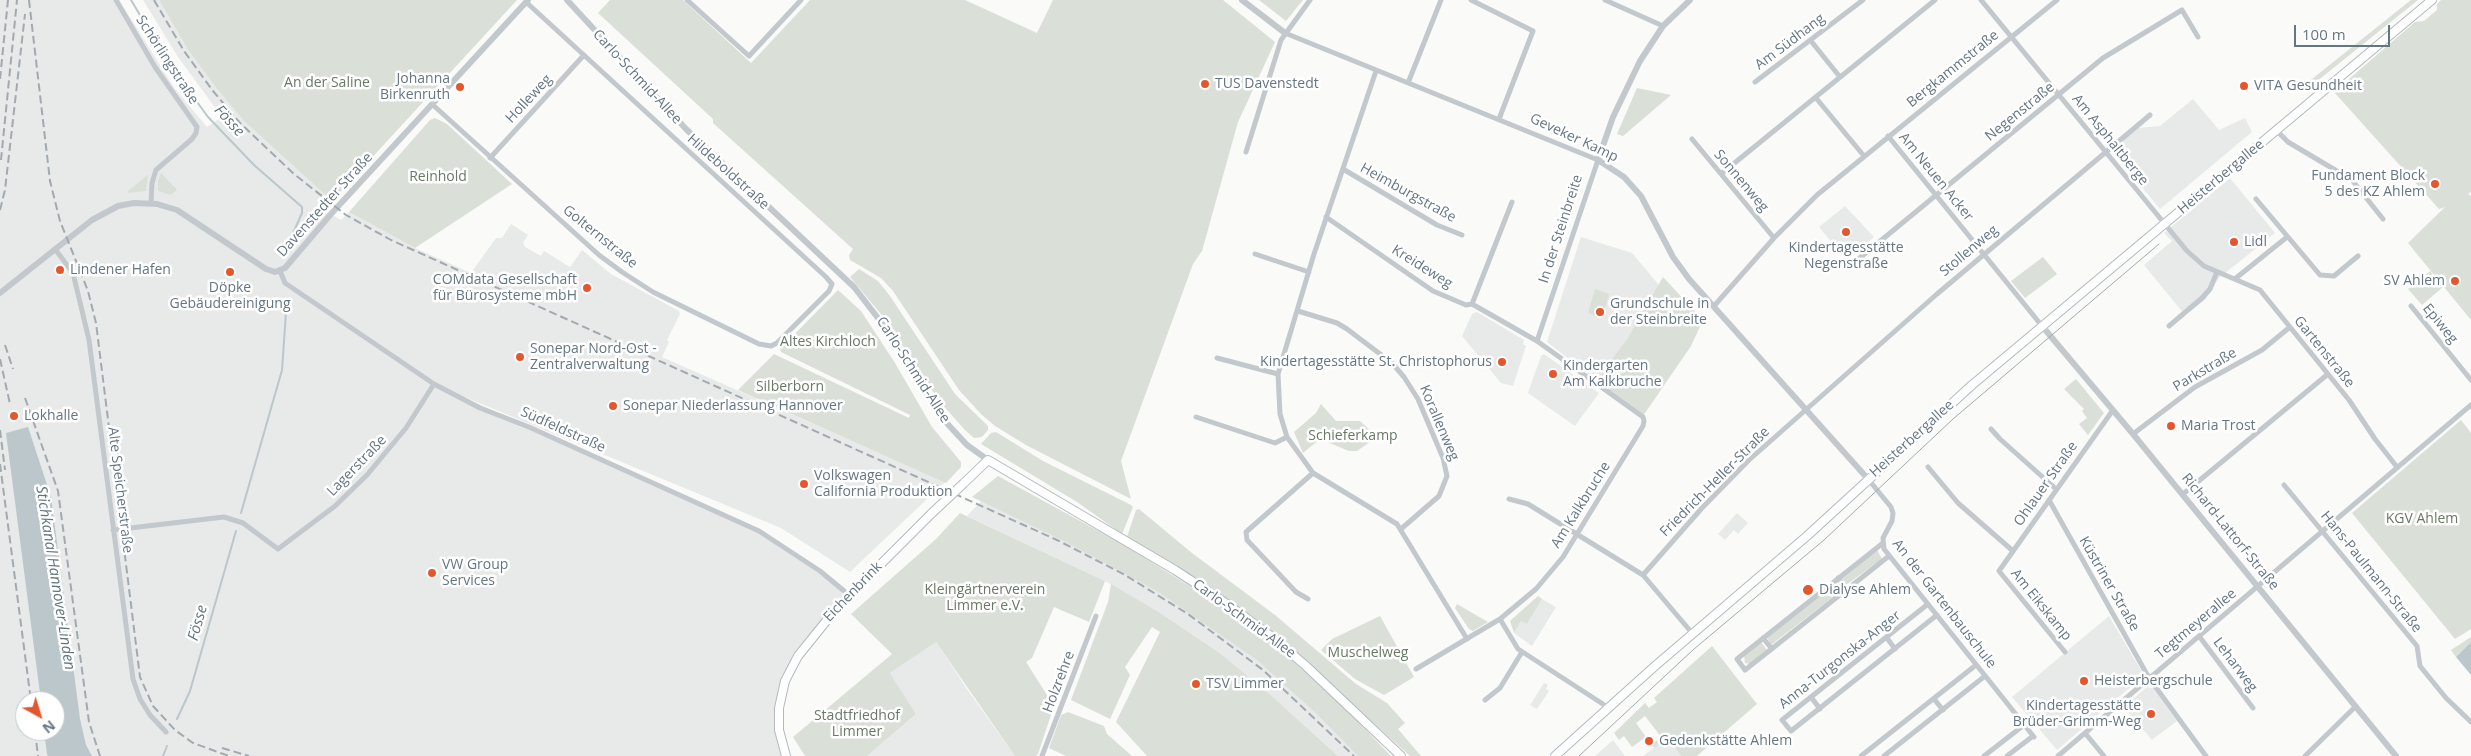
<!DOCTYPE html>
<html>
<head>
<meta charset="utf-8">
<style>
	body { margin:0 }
	#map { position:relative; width:2471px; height:756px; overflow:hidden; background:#fafaf8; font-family:"Open Sans",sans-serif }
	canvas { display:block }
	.north { position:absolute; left:15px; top:691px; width:50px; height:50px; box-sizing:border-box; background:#fff; border:1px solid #c1c8cd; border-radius:50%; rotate:141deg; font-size:14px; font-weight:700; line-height:20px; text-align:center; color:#657683 }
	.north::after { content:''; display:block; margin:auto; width:18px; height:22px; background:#e4572e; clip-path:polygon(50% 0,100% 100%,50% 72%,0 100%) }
	.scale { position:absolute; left:2294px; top:25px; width:96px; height:22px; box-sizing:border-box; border:2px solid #657683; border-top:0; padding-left:6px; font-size:15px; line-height:18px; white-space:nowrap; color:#657683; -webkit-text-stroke:4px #fff; paint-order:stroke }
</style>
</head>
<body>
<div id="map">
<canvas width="2471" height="756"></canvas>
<div class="north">N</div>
<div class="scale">100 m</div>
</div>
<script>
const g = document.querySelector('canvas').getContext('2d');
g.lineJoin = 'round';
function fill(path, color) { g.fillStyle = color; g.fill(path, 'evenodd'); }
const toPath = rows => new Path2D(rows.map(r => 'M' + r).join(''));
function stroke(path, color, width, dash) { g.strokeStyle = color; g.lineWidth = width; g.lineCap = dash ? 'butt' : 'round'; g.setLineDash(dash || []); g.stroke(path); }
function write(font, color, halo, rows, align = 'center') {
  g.font = font + ' "Open Sans",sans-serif'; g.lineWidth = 5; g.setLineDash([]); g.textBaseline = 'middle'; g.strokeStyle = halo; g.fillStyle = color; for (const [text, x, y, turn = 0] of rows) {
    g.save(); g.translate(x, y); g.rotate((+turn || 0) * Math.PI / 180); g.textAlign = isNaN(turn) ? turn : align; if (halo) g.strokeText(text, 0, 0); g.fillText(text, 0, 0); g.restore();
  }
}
fill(toPath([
	[0,0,119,0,175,89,207,127,222,117,178,57,143,0,159,0,188,50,217,89,244,121,332,201,325,211,341,220,349,212,415,248,471,273,496,238,502,238,511,224,528,235,523,243,525,247,541,256,544,251,570,267,582,250,611,274,679,311,680,314,667,340,669,342,662,357,945,482,850,572,781,528,455,393,774,540,849,595,798,656,779,708,786,756,0,756],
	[25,701,55,701,55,731,25,731],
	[2193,99,2219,130,2245,118,2252,132,2160,209,2111,150,2137,128,2160,126],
	[2230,178,2275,233,2219,278,2205,300,2185,315,2144,265,2172,241,2164,233],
	[1845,206,1874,237,1846,260,1819,227],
	[1581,237,1632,253,1659,285,1627,339,1596,380,1547,342],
	[1477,312,1524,340,1523,344,1526,346,1513,386,1501,383,1462,336,1472,314],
	[1544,354,1599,393,1575,426,1528,393,1541,356],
	[986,496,1083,540,1236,638,1364,756,1338,756,1273,697,1221,654,1159,612,1105,581,967,516],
	[1737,513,1748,523,1738,534,1734,530,1725,540,1718,534],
	[1542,599,1556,607,1532,646,1514,633,1521,621,1527,624],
	[2109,616,2142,672,2142,677,2057,750,2012,697],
	[936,642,967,689,1015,756,867,756,916,714,890,673],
	[1544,683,1548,685,1546,689,1549,691,1537,709,1530,705],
	[2147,687,2153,688,2177,721,2152,740,2124,707],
	[1668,737,1681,756,1643,756],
	[1613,740,1625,756,1595,756]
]), '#e8e9e9');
fill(toPath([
	[159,0,517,0,332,201,244,121,217,89,188,50],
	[610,0,683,0,751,63,810,0,965,0,1037,33,1053,0,1223,0,1275,42,1238,122,1202,251,1193,264,1121,461,1131,499,1026,445,995,426,981,414,959,390,893,291,881,278,850,260,849,255,853,249,713,123,713,119,598,13],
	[1259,0,1303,0,1286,21],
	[2411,0,2418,0,2311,86,2307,83],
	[2441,0,2471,0,2471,192,2468,194,2471,196,2471,320,2408,243,2445,207,2439,209,2334,92,2415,22,2424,21,2437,10,2437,4],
	[1637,88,1671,95,1623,136,1617,134],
	[435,118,447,124,512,184,415,248,349,212,430,120],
	[161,173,177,190,170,195,158,191,158,181],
	[148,175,146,191,128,193,128,191],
	[2043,257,2057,274,2025,298,2011,281],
	[859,269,878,281,890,296,955,394,988,426,988,430,982,437,974,438,965,430,940,402,885,319,850,277],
	[2430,271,2443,287,2422,305,2408,289],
	[1663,277,1703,320,1691,346,1643,416,1596,380,1627,339],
	[1595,289,1609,294,1602,318,1588,313],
	[838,290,861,311,895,363,932,427,961,462,961,467,946,483,738,390,774,354,909,418,910,415,781,352,780,349],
	[2076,379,2104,413,2088,435,2079,424,2087,418,2082,411,2084,409,2064,389],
	[1321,404,1336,421,1360,421,1377,437,1357,451,1349,451,1320,439,1303,453,1294,432,1316,413],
	[2461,420,2471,433,2471,629,2455,639,2352,513],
	[996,432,1043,461,1131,505,1133,507,1122,534,1077,502,981,444,991,433],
	[998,476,1124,545,1225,608,1271,642,1335,698,1391,756,1358,756,1317,714,1257,660,1157,591,1062,540,972,497],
	[1139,509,1192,553,1275,615,1356,684,1387,703,1405,723,1398,729,1421,756,1410,756,1291,649,1246,614,1127,537,1136,510],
	[960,513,1105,581,1089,622,1054,607,1032,658,1026,662,1054,706,1038,754,1036,756,1015,756,936,642,890,673,916,714,867,756,805,756,793,737,892,654,851,614,936,539],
	[1877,550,1882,559,1846,585,1842,579],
	[1836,582,1842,590,1771,645,1767,637],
	[1111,584,1159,612,1221,654,1273,697,1338,756,1147,756,1116,722,1160,632,1152,627,1125,667,1130,675,1110,719,1071,700,1108,602],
	[1538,596,1542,599,1527,624,1521,621,1514,633,1510,621],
	[1457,604,1488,622,1473,631,1469,629,1455,608],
	[1380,616,1414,677,1384,695,1355,679,1321,650,1332,639],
	[2471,637,2471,642,2456,657,2451,650],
	[1761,642,1767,650,1750,664,1745,663,1744,656],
	[1712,646,1757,704,1697,756,1681,756,1668,737,1654,748,1652,744,1661,737,1645,716,1636,723,1646,737,1632,747,1624,736,1619,740,1614,733,1645,703,1649,708,1657,702,1654,698],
	[1068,712,1104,726,1107,734,1132,756,1066,756,1049,748,1061,715]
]), '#dadfd7');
fill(toPath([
	[28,427,51,497,80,719,86,745,92,756,48,756,47,754,44,731,55,731,55,701,41,701,6,433],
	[2471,642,2471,675,2456,657]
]), '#bbc7cb');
stroke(toPath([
	[131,0,168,62,208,117,254,165,302,207,302,213,286,249],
	[241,513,282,370,287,298],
	[177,719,190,691,236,531],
	[163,756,167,746]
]), '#bbc7cb', 2);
const secondary = toPath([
	[964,483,988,460,1175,570,1224,602,1272,637,1306,666,1401,756],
	[786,756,779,730,779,708,785,681,798,656,836,609,932,513],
	[1555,756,1655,666,1807,536,1972,385,2432,0]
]);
stroke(secondary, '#b3babf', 10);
stroke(toPath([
	[116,0,155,67,197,127,196,133,192,139,156,170,152,183,151,203],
	[687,0,749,56,801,0],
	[1471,0,1533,31,1499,119],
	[1605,0,1663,26],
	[1981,0,2187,251,2204,266,2260,290,2349,400,2375,439,2397,467],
	[1285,33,1598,160,1537,341],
	[1811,41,1840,77],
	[1376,71,1314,254,1278,374,1280,414,1287,437,1313,473,1397,524,1467,639],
	[1755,82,1863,0],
	[1408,83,1441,0],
	[1816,98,1864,156],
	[433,105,599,255,622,272,653,292,759,344,771,346,777,343,829,291,832,284,826,277,526,2],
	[2277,131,2288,142,2352,180,2383,219],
	[1888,136,2042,326],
	[1692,139,1774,238],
	[1246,152,1281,40,1310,0],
	[490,158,584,55],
	[1343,169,1437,225,1462,235],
	[1721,174,1935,0],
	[2256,199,2320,275,2334,276,2358,256],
	[1326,217,1433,291,1466,305,1472,304,1537,341,1643,417,1644,421,1643,426,1563,557,1536,589,1500,619,1416,669],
	[55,249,73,273,89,340,133,679,140,699,150,715,166,732],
	[1255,254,1309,272],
	[1856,261,2103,58,2182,10,2198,37],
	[280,271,285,283,434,384,480,408,529,427,759,531,820,571,849,595],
	[2236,278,2287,237],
	[1472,304,1512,202],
	[1714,306,1774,238,1817,195,2057,0],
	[2411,306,2471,380],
	[1298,311,1337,323,1347,329,1392,363,1404,377,1418,399,1443,458,1447,476,1439,496,1401,529],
	[2169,326,2202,298,2210,289,2217,272],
	[1217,358,1278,374],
	[1196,417,1275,443,1287,437],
	[1991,429,2000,439,2056,489],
	[2133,434,2195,387,2262,350,2290,327],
	[1928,467,1958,503,2013,551],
	[1868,479,1891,507,1893,513,1892,521,1883,538,1884,549,2034,737],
	[2284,485,2417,646,2420,666,2446,698,2471,722],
	[2183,494,2328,374],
	[1509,499,1528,504,1643,575,1692,633],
	[2049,500,2149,678,2206,756],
	[113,530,224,517,243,523,278,549,335,506,367,475,406,428,434,384],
	[1883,543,1737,659,1745,670,1889,556],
	[1643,575,1702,508,1749,460,1937,294,2150,115],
	[1838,578,1847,589],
	[1308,599,1296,592,1247,540,1246,532,1313,473],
	[1928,604,1782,720,1791,731,1937,615],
	[1500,619,1518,649,1609,708],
	[2199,636,2253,708],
	[1763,638,1772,649],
	[1887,638,1895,649],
	[2065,652,1999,571,2113,410],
	[1811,697,1820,709],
	[1934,699,1943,710],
	[1485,700,1500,688,1522,652],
	[2085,733,2104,756],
	[1042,756,1096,616],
	[1861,756,1976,665],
	[1884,756,1985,676],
	[1984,756,2024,725],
	[2007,756,2033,736],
	[2058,756,2471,405],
	[2305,756,2355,707]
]), '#c3c8cc', 5);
stroke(toPath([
	[567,0,686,129,854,287,888,331,943,419,967,445,988,460],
	[1242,0,1285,33],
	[1690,0,1663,26,1640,61,1613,117,1598,160,1624,177,1641,196,1673,257,1689,279,1868,479],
	[0,293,92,220,118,206,134,203,157,204,177,210,266,269,275,272,285,268,331,214,528,0],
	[2042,326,2133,434,2396,756]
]), '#c3c8cc', 6);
stroke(secondary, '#fff', 8);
stroke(toPath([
	[1579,756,1694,649,1824,540,1953,419,2159,244]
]), '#a2aab0', 1);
stroke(toPath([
	[29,0,50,181,60,221,88,291,96,323,140,677,153,706,175,730,193,743,229,756],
	[154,0,184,51,213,91,240,123,294,174,346,215,391,240,1057,540,1125,575,1188,614,1263,670,1354,756],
	[0,79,8,0],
	[1,160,17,0],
	[0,210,5,190,25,14],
	[5,345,13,369],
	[0,359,10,404],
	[25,398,58,491,89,722,100,756],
	[0,430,5,470],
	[0,464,31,701],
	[35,731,38,756],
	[222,748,249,756]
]), '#a2aab0', 2, [8, 4]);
const secondaryBridge = toPath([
	[932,513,964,483]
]);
stroke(secondaryBridge, '#b3babf', 10, []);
stroke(secondaryBridge, '#fff', 8);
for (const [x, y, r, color] of [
	[1205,84,5,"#e4572e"],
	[2244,86,5,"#e4572e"],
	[460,87,5,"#e4572e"],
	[2435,184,5,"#e4572e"],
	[1846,232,5,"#e4572e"],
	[2234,242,5,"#e4572e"],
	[60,270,5,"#e4572e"],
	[230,272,5,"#e4572e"],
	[2455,281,5,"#e4572e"],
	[587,288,5,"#e4572e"],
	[1600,312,5,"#e4572e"],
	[520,357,5,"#e4572e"],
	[1502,362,5,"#e4572e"],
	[1553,374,5,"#e4572e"],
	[613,406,5,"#e4572e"],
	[14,416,5,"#e4572e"],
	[2171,426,5,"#e4572e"],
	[804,484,5,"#e4572e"],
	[432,573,5,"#e4572e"],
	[1808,590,6,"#e4572e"],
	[2084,681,5,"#e4572e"],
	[1196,684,5,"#e4572e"],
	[2151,714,5,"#e4572e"],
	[1649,741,5,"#e4572e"]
]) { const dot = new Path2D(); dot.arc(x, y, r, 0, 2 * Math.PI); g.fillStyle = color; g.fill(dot); stroke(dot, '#fff', 2); }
write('14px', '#657683', '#fff', [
	["Am Südhang",1790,42,-37],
	["Schörlingstraße",167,60,57],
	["Bergkammstraße",1953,69,-39],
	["Carlo-Schmid-Allee",637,77,47],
	["Holleweg",529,99,-47],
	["Negenstraße",2020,112,-39],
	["Geveker Kamp",1574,138,25],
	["Am Asphaltberge",2110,140,51],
	["Hildeboldstraße",728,172,42],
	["Am Neuen Acker",1936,177,51],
	["Heisterbergallee",2221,177,-40],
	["Sonnenweg",1741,181,50],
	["Heimburgstraße",1408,193,29],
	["Davenstedter Straße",325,205,-48],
	["In der Steinbreite",1561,229,-72],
	["Golternstraße",600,237,39],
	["Stollenweg",1969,251,-40],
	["Kreideweg",1422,267,32],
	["Epiweg",2440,324,51],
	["Gartenstraße",2324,352,51],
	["Carlo-Schmid-Allee",913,370,57],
	["Parkstraße",2205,370,-31],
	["Korallenweg",1439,423,67],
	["Südfeldstraße",563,430,24],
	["Heisterbergallee",1912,439,-42],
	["Lagerstraße",357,466,-46],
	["Friedrich-Heller-Straße",1715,482,-45],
	["Ohlauer Straße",2046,484,-55],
	["Alte Speicherstraße",120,490,83],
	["Am Kalkbruche",1581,505,-58],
	["Richard-Lattorf-Straße",2230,532,51],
	["Hans-Paulmann-Straße",2371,572,51],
	["Küstriner Straße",2109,584,60],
	["Eichenbrink",853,592,-46],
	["An der Gartenbauschule",1944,604,52],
	["Am Eikskamp",2041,605,51],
	["Carlo-Schmid-Allee",1244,619,36],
	["Tegtmeyerallee",2196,624,-40],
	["Anna-Turgonska-Anger",1840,660,-38],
	["Leharweg",2235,665,53],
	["Holzrehre",1059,682,-69]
]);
write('14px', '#657683', '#fff', [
	["Johanna",450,79,"right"],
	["Birkenruth",450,95,"right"],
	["TUS Davenstedt",1215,84],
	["VITA Gesundheit",2254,86],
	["Fundament Block",2425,176,"right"],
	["5 des KZ Ahlem",2425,192,"right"],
	["Lidl",2244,242],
	["Kindertagesstätte",1846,248,"center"],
	["Negenstraße",1846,264,"center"],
	["Lindener Hafen",70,270],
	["COMdata Gesellschaft",577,280,"right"],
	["für Bürosysteme mbH",577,296,"right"],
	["SV Ahlem",2445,281,"right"],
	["Döpke",230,288,"center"],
	["Gebäudereinigung",230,304,"center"],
	["Grundschule in",1610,304],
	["der Steinbreite",1610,320],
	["Sonepar Nord-Ost -",530,349],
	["Zentralverwaltung",530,365],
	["Kindertagesstätte St. Christophorus",1492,362,"right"],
	["Kindergarten",1563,366],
	["Am Kalkbruche",1563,382],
	["Sonepar Niederlassung Hannover",623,406],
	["Lokhalle",24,416],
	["Maria Trost",2181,426],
	["Volkswagen",814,476],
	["California Produktion",814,492],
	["VW Group",442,565],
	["Services",442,581],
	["Dialyse Ahlem",1819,590],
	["Heisterbergschule",2094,681],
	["TSV Limmer",1206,684],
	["Kindertagesstätte",2141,706,"right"],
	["Brüder-Grimm-Weg",2141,722,"right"],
	["Gedenkstätte Ahlem",1659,741]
], 'left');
write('14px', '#687a64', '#fff', [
	["An der Saline",327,83],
	["Reinhold",438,177],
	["Altes Kirchloch",828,342],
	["Silberborn",790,387],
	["Schieferkamp",1353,436],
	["KGV Ahlem",2422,519],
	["Kleingärtnerverein",985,590],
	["Limmer e.V.",985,606],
	["Muschelweg",1368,653],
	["Stadtfriedhof",857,716],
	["Limmer",857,732]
]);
write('italic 15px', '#60757c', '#fff', [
	["Fösse",229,121,48],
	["Stichkanal Hannover-Linden",55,578,81],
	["Fösse",198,623,-74]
]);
</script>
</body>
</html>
